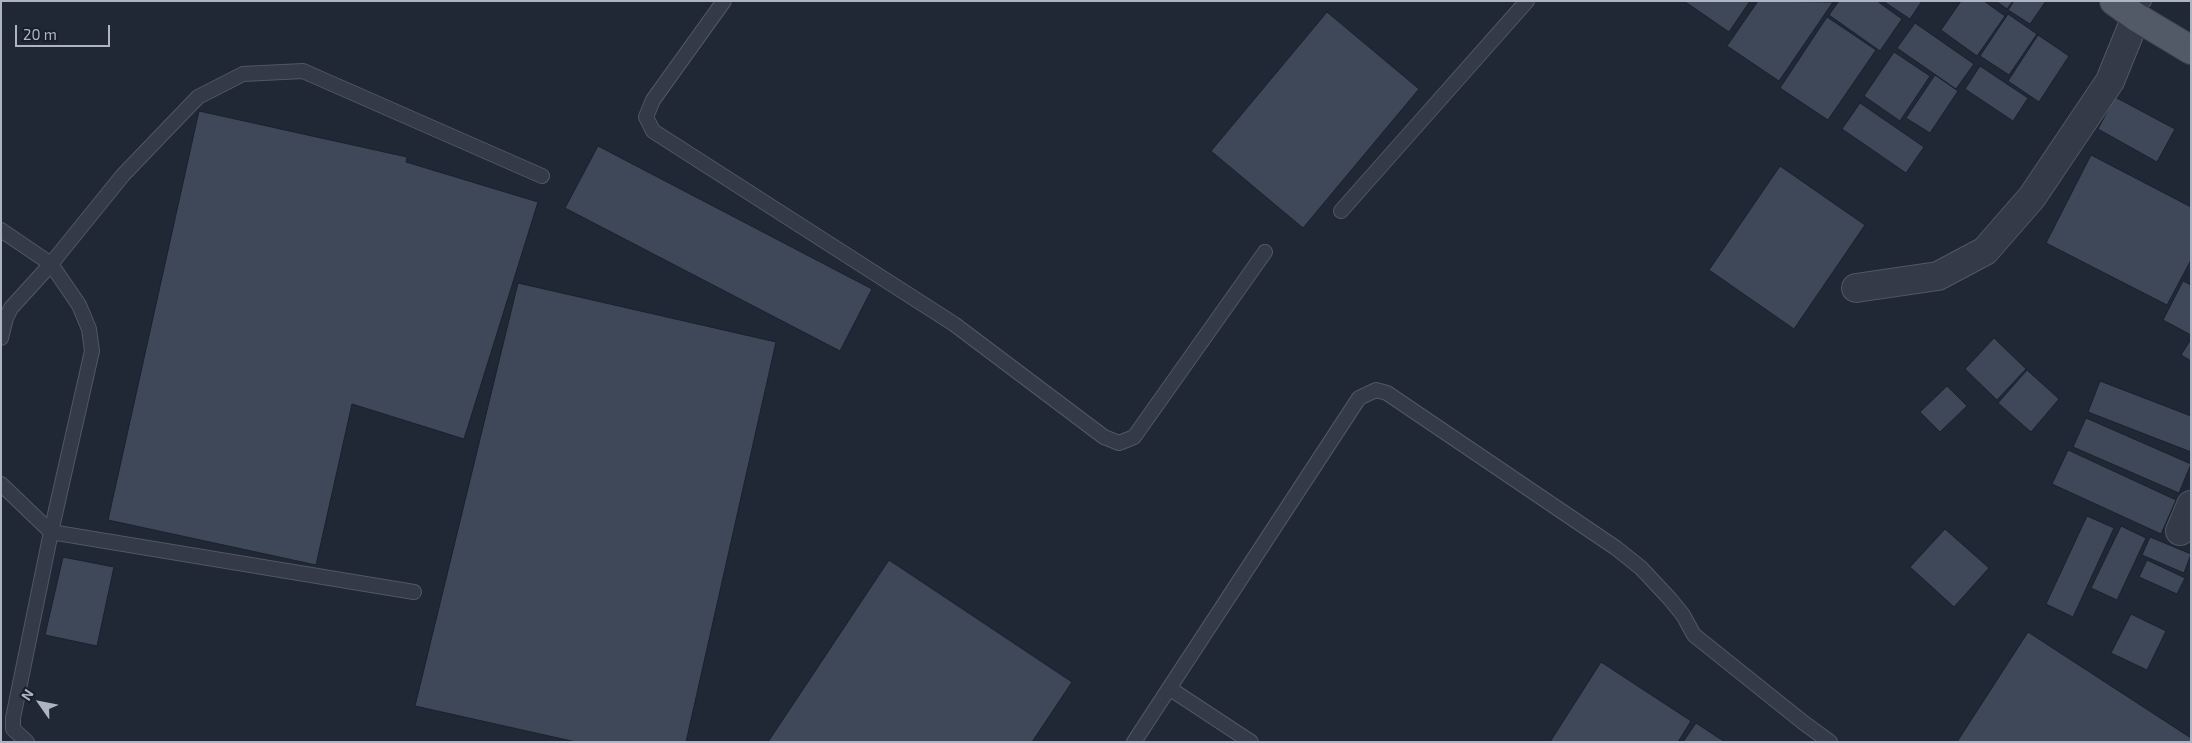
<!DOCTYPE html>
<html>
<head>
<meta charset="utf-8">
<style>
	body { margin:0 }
	#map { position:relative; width:2192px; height:743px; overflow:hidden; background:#202836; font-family:"Exo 2",sans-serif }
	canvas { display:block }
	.frame { position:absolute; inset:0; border:2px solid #aeb4c4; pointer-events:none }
	.north { position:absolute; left:15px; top:678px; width:50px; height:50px; -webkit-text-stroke:4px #191f2b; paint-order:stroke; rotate:303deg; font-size:14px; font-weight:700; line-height:20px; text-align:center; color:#aeb4c4 }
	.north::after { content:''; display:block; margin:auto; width:18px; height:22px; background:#aeb4c4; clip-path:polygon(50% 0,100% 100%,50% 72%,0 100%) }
	.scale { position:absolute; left:15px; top:25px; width:95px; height:22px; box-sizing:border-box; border:2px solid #aeb4c4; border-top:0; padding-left:6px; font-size:15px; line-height:18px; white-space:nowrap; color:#aeb4c4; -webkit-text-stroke:4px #191f2b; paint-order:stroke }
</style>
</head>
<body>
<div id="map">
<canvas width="2192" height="743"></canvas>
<div class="frame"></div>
<div class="north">N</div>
<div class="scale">20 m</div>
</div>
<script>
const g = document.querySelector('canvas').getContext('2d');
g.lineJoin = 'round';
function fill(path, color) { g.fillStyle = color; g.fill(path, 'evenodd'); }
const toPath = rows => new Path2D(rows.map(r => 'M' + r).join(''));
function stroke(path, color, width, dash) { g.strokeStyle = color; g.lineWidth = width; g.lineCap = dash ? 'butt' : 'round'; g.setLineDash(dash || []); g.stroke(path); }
const building = toPath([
	[1684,1,1750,1,1729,32,1684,1],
	[1758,1,1833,2,1779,81,1727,46,1758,1],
	[1839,1,1877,1,1902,19,1880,51,1829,15,1839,1],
	[1883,1,1922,1,1910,19,1883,1],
	[1961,1,1984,1,2005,16,1977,56,1941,30,1961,1],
	[1996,1,2013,1,2007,9,1996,1],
	[2014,1,2046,1,2030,24,2008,10,2014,1],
	[1327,12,1419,89,1303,228,1211,151,1327,12],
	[2008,14,2037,34,2009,75,1980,56,2008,14],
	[1827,17,1876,50,1828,120,1780,88,1827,17],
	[1915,23,1974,64,1956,89,1897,48,1915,23],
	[2038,35,2069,56,2039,102,2008,81,2038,35],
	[1894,52,1930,76,1900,121,1864,96,1894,52],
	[1980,66,2028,98,2013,121,1965,89,1980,66],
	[1935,75,1958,91,1930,133,1906,118,1935,75],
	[2115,97,2175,129,2157,162,2098,129,2115,97],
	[1860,103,1924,147,1906,173,1842,129,1860,103],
	[199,111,407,157,406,162,538,202,464,439,352,404,316,565,108,520,199,111],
	[598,146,872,289,840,351,565,208,598,146],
	[2091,155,2191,207,2191,260,2167,305,2046,243,2091,155],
	[1780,166,1865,225,1794,329,1709,270,1780,166],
	[2183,281,2191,285,2191,335,2163,320,2183,281],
	[518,283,776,342,686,742,576,742,415,706,518,283],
	[1994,338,2026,369,1997,400,1965,369,1994,338],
	[2191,339,2191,361,2181,355,2191,339],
	[2027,370,2059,399,2031,432,1998,403,2027,370],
	[2100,381,2191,416,2191,452,2088,412,2100,381],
	[1947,386,1967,406,1940,432,1920,412,1947,386],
	[2086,418,2191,464,2179,493,2073,447,2086,418],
	[2068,450,2176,500,2161,534,2052,484,2068,450],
	[2087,516,2114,528,2073,617,2046,604,2087,516],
	[2121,526,2146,538,2117,600,2091,588,2121,526],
	[1945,529,1989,568,1954,607,1910,567,1945,529],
	[2150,537,2191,554,2184,573,2142,555,2150,537],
	[63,557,114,567,97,646,45,635,63,557],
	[889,560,1072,682,1032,742,768,742,889,560],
	[2147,560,2185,578,2177,594,2139,577,2147,560],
	[2131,614,2166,631,2147,670,2111,653,2131,614],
	[2028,632,2191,738,2191,742,1957,742,2028,632],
	[1601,662,1691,721,1678,742,1550,742,1601,662],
	[1696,723,1725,742,1683,742,1696,723]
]);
fill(building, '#3e4859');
stroke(building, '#1b212d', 1);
const lane = toPath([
	[724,1,653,100,646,117,653,131,954,324,1104,437,1119,443,1134,437,1265,252],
	[2124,8,2144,1],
	[1341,211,1527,1],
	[1,230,51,264,79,305,89,329,92,351,51,532,13,718,13,729,27,742],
	[1,338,6,318,11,308,51,264,123,175,198,97,243,74,303,71,542,176],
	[1,484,51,532,414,592],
	[1169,688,1251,742],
	[1134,742,1359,398,1376,390,1387,393,1616,548,1641,568,1670,599,1683,615,1694,635,1804,723,1830,742]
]);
const street = toPath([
	[1856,288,1938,276,1985,251,2032,197,2110,81,2136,17],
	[2180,531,2191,505]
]);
const primary = toPath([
	[2114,1,2136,17,2191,50]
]);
stroke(lane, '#515765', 16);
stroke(street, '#515765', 30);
stroke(primary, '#3d4350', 30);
stroke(lane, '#343a47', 14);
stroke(street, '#343a47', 28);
stroke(primary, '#525967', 28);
</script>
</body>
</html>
